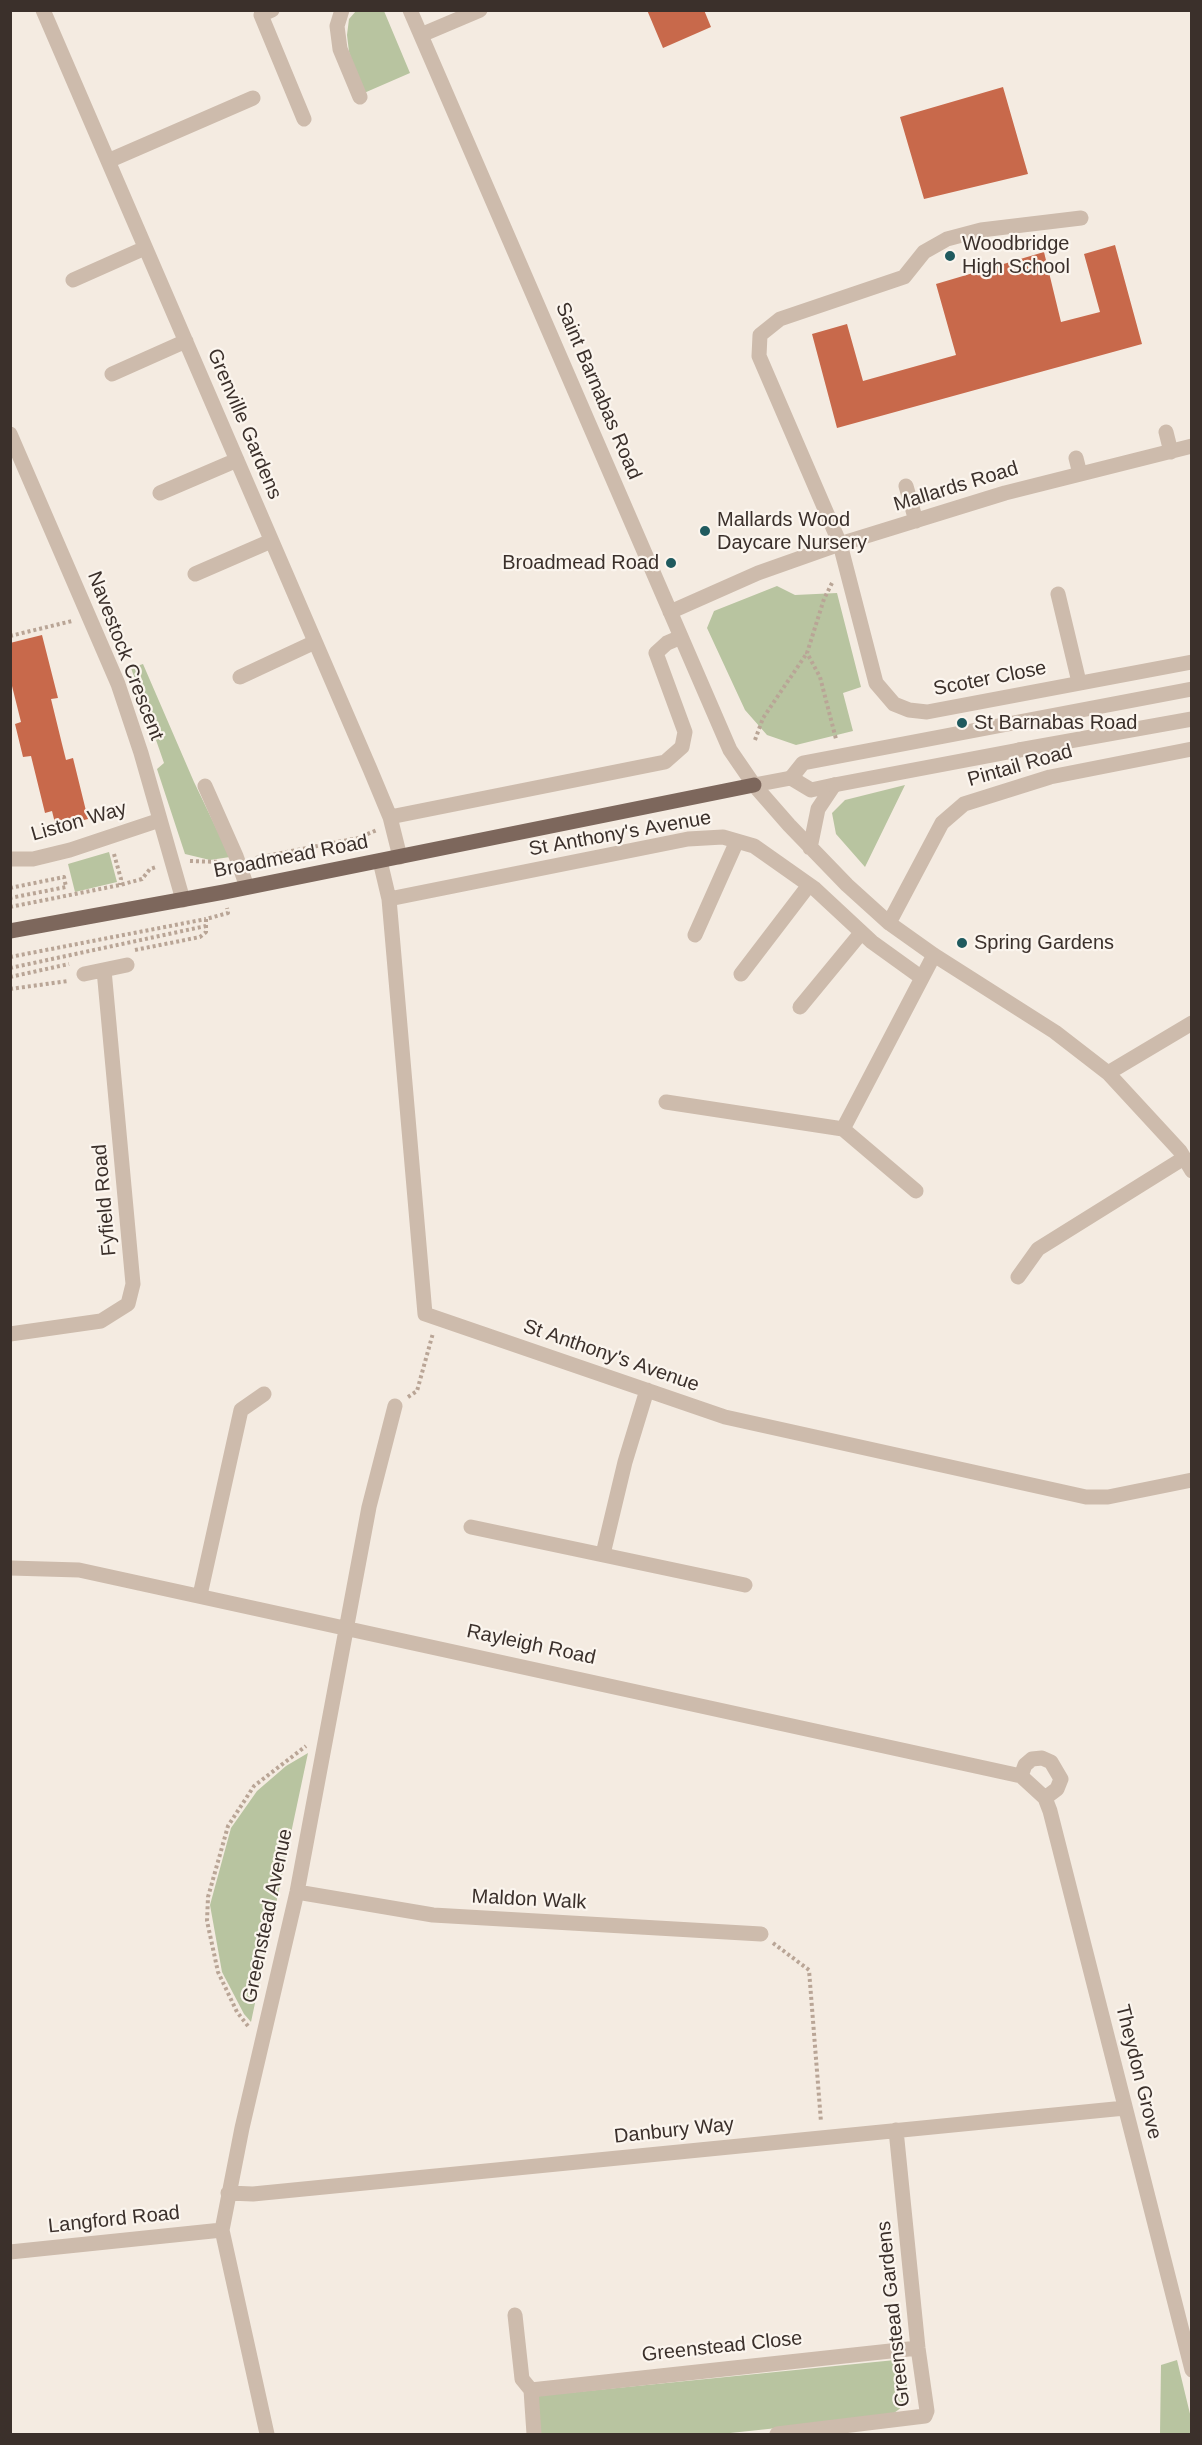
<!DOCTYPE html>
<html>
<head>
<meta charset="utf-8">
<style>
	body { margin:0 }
	#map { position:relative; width:1202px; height:2445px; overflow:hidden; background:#f4ebe1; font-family:Arial,sans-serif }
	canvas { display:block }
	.frame { position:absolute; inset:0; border:12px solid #3b302b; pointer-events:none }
</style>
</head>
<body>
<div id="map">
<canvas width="1202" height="2445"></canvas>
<div class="frame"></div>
</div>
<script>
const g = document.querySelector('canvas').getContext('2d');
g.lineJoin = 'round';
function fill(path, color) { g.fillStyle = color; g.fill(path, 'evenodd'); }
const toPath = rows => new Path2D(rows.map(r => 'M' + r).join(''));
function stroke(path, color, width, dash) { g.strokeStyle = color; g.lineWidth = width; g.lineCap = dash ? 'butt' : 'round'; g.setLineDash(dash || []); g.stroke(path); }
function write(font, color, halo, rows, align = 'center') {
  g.font = font + ' Arial,sans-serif'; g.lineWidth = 4.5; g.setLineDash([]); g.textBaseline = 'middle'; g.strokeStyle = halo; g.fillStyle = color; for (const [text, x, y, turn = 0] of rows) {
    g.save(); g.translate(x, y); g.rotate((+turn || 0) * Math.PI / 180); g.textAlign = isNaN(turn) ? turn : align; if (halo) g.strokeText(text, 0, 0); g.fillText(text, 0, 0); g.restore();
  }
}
fill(toPath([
	[356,11,384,11,410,73,364,93,349,52,347,35,349,19],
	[777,586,795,595,837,593,861,687,843,693,853,731,796,745,767,735,745,710,707,628,714,611],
	[143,664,194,782,230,857,210,860,185,854,157,769,164,763,131,668],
	[905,785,865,867,836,834,832,813,845,800],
	[109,852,117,882,75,892,68,864],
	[308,1753,251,2022,244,2014,222,1972,210,1905,231,1828,257,1791,286,1766],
	[895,2360,904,2368,910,2401,890,2416,721,2434,540,2434,537,2396],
	[1177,2360,1191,2418,1191,2434,1160,2434,1161,2365]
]), '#b8c4a0');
fill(toPath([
	[647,10,704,10,711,27,663,48],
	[1003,87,1028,174,924,199,900,117],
	[1115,245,1142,344,837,428,812,334,847,324,863,381,956,355,936,284,1044,252,1061,322,1100,312,1084,254],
	[42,635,58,698,51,699,62,744,66,760,73,758,88,819,56,827,52,811,45,813,31,756,23,757,15,724,21,722,10,678,10,643]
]), '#c8694b');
stroke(toPath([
	[832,583,824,599,807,653,820,677,836,739],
	[10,636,72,621],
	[755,740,763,718,807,653],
	[114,854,121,879,120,885],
	[256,858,358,838,377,830],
	[190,861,221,862],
	[10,888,64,877,66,887,10,898],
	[10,907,120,885,142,879,150,869,156,867],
	[135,950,200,937,206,932,206,919,228,913,227,908],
	[10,957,206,919],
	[10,968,206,926],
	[10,977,69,964],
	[10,989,68,981],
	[408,1397,417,1391,433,1333],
	[773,1943,809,1970,821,2122],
	[248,2026,237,2012,218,1972,207,1921,208,1897,228,1826,254,1786,306,1746]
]), '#b9a596', 4, [3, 3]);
stroke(toPath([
	[43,10,370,769,390,817,400,857],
	[272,10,261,15,304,119],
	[342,10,337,26,340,49,360,97],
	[410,10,730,750,754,785,789,825,847,885,889,923,934,955,1055,1032,1108,1073,1180,1151,1192,1171],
	[421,35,480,10],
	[108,161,253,98],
	[1081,218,981,230,947,239,924,252,904,277,780,319,760,335,759,356,840,544,876,683,894,704,909,710,927,712,1192,662],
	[73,280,145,248],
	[112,374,186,341],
	[1166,432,1171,452],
	[10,434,118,684,141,753,183,900],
	[1076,458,1080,474],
	[906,486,916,521],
	[160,493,237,460],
	[195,574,271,541],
	[1058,594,1079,682],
	[670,612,758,573,840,544,1005,493,1192,446],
	[240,677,315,642],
	[1019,750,1192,719],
	[754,785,791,778,811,790,834,785],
	[205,786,236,856,247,887],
	[390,817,665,762,682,747,685,732,656,653,667,643,681,637],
	[810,848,818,809,834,785],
	[10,859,33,859,70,850,160,820],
	[380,861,389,899],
	[889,923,942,823,964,804,1050,777,1192,749],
	[695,935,737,841],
	[84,974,127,965],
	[741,974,809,885],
	[922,978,872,942,815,889,754,846,723,837,688,839,389,899,425,1314,725,1417,1086,1497,1108,1497,1192,1480],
	[800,1007,861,933],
	[1108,1073,1192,1023],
	[666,1102,843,1129,916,1191],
	[843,1129,934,955],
	[1018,1277,1038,1249,1184,1158],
	[10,1334,101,1321,128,1304,133,1284,104,970],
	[471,1527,745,1585],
	[603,1554,625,1462,647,1390],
	[10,1568,79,1570,1021,1776,1045,1798,1050,1811,1192,2370],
	[200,1595,241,1410,264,1394],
	[1021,1776,1025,1765,1032,1759,1042,1758,1051,1762,1061,1779,1057,1789,1045,1798],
	[297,1892,433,1915,761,1934],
	[228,2193,253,2194,1125,2108],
	[10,2252,222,2230],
	[515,2315,522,2379,531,2390,534,2434],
	[531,2390,918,2348],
	[267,2434,222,2230,242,2128,297,1892,369,1507,395,1406],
	[777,2434,925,2416,927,2411,918,2348,896,2130]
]), '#cdbbac', 15);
stroke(toPath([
	[10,931,224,892,754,785]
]), '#7d675c', 15);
stroke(toPath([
	[791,778,803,763,1192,689],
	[834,785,1019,750]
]), '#cdbbac', 15);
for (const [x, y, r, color] of [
	[950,256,6,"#1f5a5e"],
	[705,531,6,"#1f5a5e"],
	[671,563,6,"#1f5a5e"],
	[962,723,6,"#1f5a5e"],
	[962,943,6,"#1f5a5e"]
]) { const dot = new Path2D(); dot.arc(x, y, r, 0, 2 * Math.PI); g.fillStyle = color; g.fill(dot); stroke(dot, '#fbf5ee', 2); }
write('20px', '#3b302b', '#fbf5ee', [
	["Woodbridge",962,244],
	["High School",962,267],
	["Mallards Wood",717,520],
	["Daycare Nursery",717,543],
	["Broadmead Road",659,563,"right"],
	["St Barnabas Road",974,723],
	["Spring Gardens",974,943]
], 'left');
write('20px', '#3b302b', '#fbf5ee', [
	["Saint Barnabas Road",598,391,67],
	["Grenville Gardens",244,424,67],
	["Mallards Road",956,487,-17],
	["Navestock Crescent",125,656,69],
	["Scoter Close",990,679,-11],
	["Pintail Road",1020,766,-16],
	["Liston Way",79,822,-16],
	["St Anthony's Avenue",620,834,-10],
	["Broadmead Road",291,857,-11],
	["Fyfield Road",105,1200,-95],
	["St Anthony's Avenue",611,1356,19],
	["Rayleigh Road",531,1645,12],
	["Maldon Walk",529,1900,3],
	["Greenstead Avenue",268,1916,-78],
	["Theydon Grove",1138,2072,76],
	["Danbury Way",674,2131,-6],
	["Langford Road",114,2220,-6],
	["Greenstead Gardens",894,2314,-96],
	["Greenstead Close",722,2347,-6]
]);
</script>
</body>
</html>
